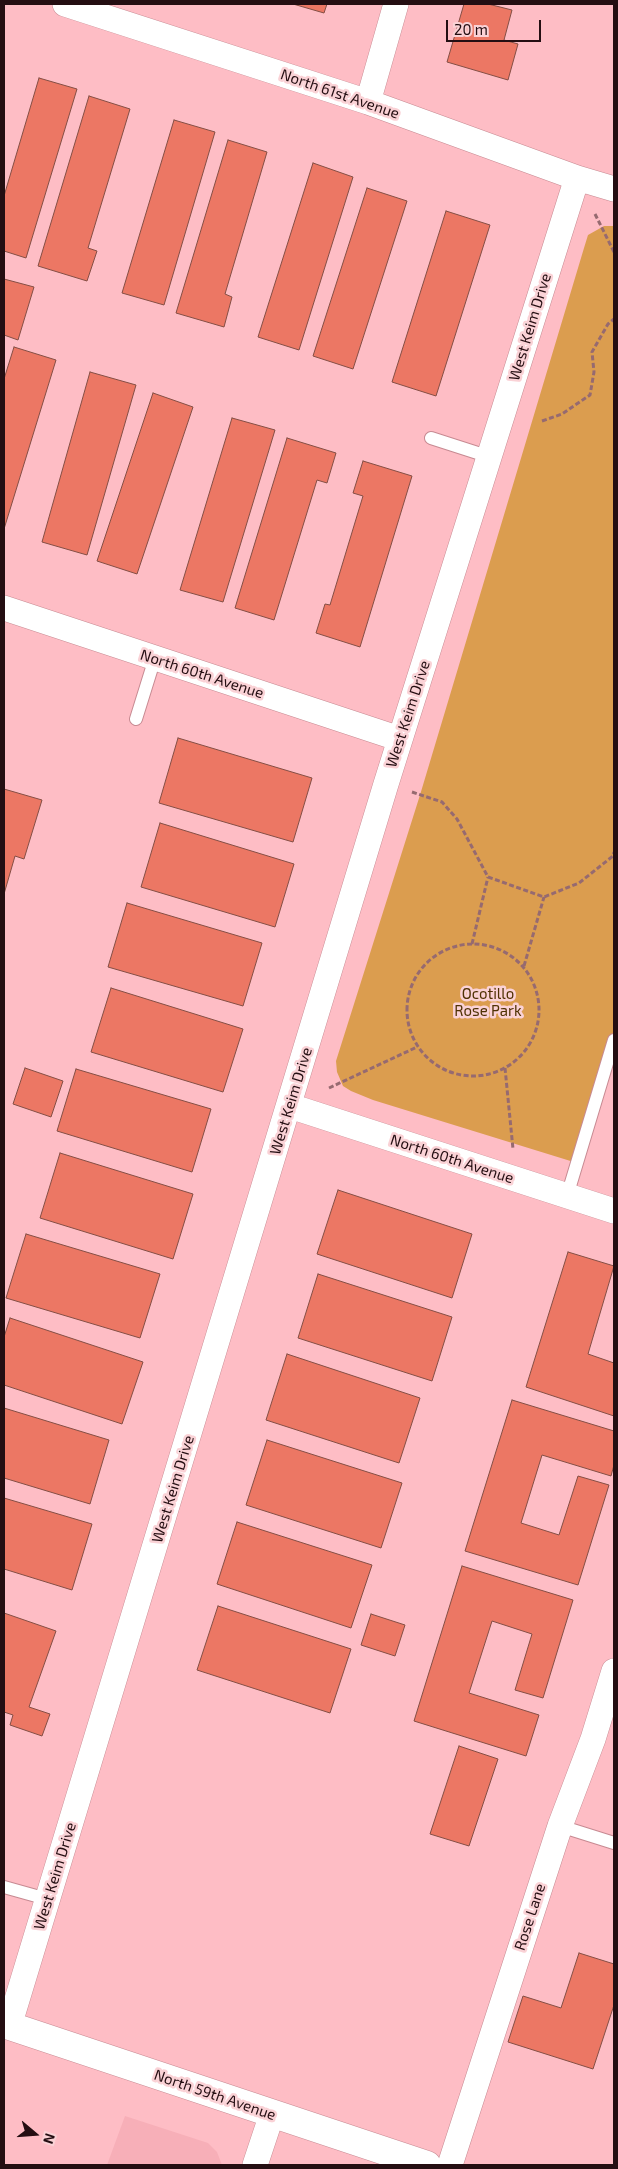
<!DOCTYPE html>
<html>
<head>
<meta charset="utf-8">
<style>
	body { margin:0 }
	#map { position:relative; width:618px; height:2169px; overflow:hidden; background:#febdc5; font-family:"Exo 2",sans-serif }
	canvas { display:block }
	.frame { position:absolute; inset:0; border:5px solid #240e12; pointer-events:none }
	.north { position:absolute; left:10px; top:2109px; width:50px; height:50px; -webkit-text-stroke:4px #fad2d6; paint-order:stroke; rotate:108deg; font-size:14px; font-weight:700; line-height:20px; text-align:center; color:#240e12 }
	.north::after { content:''; display:block; margin:auto; width:18px; height:22px; background:#240e12; clip-path:polygon(50% 0,100% 100%,50% 72%,0 100%) }
	.scale { position:absolute; left:446px; top:20px; width:95px; height:22px; box-sizing:border-box; border:2px solid #240e12; border-top:0; padding-left:6px; font-size:15px; line-height:18px; white-space:nowrap; color:#240e12; -webkit-text-stroke:4px #fad2d6; paint-order:stroke }
</style>
</head>
<body>
<div id="map">
<canvas width="618" height="2169"></canvas>
<div class="frame"></div>
<div class="north">N</div>
<div class="scale">20 m</div>
</div>
<script>
const g = document.querySelector('canvas').getContext('2d');
g.lineJoin = 'round';
function fill(path, color) { g.fillStyle = color; g.fill(path, 'evenodd'); }
const toPath = rows => new Path2D(rows.map(r => 'M' + r).join(''));
function stroke(path, color, width, dash) { g.strokeStyle = color; g.lineWidth = width; g.lineCap = dash ? 'butt' : 'round'; g.setLineDash(dash || []); g.stroke(path); }
function write(font, color, halo, rows, align = 'center') {
  g.font = font + ' "Exo 2",sans-serif'; g.lineWidth = 5; g.setLineDash([]); g.textBaseline = 'middle'; g.strokeStyle = halo; g.fillStyle = color; for (const [text, x, y, turn = 0] of rows) {
    g.save(); g.translate(x, y); g.rotate((+turn || 0) * Math.PI / 180); g.textAlign = isNaN(turn) ? turn : align; if (halo) g.strokeText(text, 0, 0); g.fillText(text, 0, 0); g.restore();
  }
}
fill(toPath([
	[125,2116,208,2143,217,2152,222,2165,107,2165]
]), '#f7afb8');
fill(toPath([
	[604,226,614,226,614,1040,577,1163,373,1100,351,1091,343,1086,337,1072,336,1061,420,795,584,248,588,235]
]), '#db9d4f');
const building = toPath([
	[293,4,327,4,324,13,293,4],
	[464,4,488,4,512,10,504,40,518,44,508,80,447,62,464,4],
	[39,78,77,89,26,258,4,251,4,196,39,78],
	[89,96,130,109,88,248,97,251,87,281,38,266,89,96],
	[174,120,215,132,164,305,122,293,174,120],
	[228,140,267,152,225,294,232,297,224,327,176,313,228,140],
	[313,163,353,177,299,350,258,337,313,163],
	[367,188,407,201,353,369,313,356,367,188],
	[446,211,490,225,436,396,392,382,446,211],
	[4,279,34,287,18,340,4,335,4,279],
	[14,347,56,360,4,529,4,379,14,347],
	[90,372,136,385,87,555,42,542,90,372],
	[153,393,193,407,137,574,97,561,153,393],
	[232,418,275,430,223,602,180,590,232,418],
	[287,438,336,453,327,483,317,480,274,620,235,608,287,438],
	[363,461,412,476,360,647,316,633,325,604,330,605,363,496,353,493,363,461],
	[178,738,312,778,293,842,159,803,178,738],
	[4,789,42,800,24,859,15,856,4,894,4,789],
	[160,823,294,864,275,927,141,887,160,823],
	[127,903,262,943,243,1006,108,967,127,903],
	[111,988,243,1029,223,1092,91,1052,111,988],
	[25,1068,63,1081,51,1117,13,1104,25,1068],
	[76,1069,211,1109,192,1172,57,1131,76,1069],
	[60,1153,193,1194,173,1259,40,1218,60,1153],
	[338,1190,472,1234,452,1298,317,1254,338,1190],
	[26,1234,160,1274,140,1338,6,1298,26,1234],
	[568,1252,614,1266,588,1354,614,1363,614,1416,526,1387,568,1252],
	[318,1274,452,1317,432,1381,298,1338,318,1274],
	[10,1318,143,1362,122,1424,4,1385,4,1337,10,1318],
	[287,1354,420,1398,399,1463,266,1420,287,1354],
	[512,1400,614,1431,614,1465,611,1476,542,1455,521,1523,559,1535,578,1476,609,1485,578,1585,465,1551,512,1400],
	[4,1408,109,1440,90,1504,4,1478,4,1408],
	[267,1440,402,1483,381,1548,246,1505,267,1440],
	[4,1498,92,1524,72,1590,4,1569,4,1498],
	[237,1522,372,1565,351,1628,217,1584,237,1522],
	[462,1566,573,1600,543,1698,515,1690,532,1634,492,1621,469,1693,539,1715,526,1756,414,1721,462,1566],
	[218,1606,351,1649,330,1713,197,1670,218,1606],
	[4,1613,56,1631,29,1707,50,1714,42,1736,10,1725,13,1715,4,1712,4,1613],
	[371,1614,405,1625,395,1656,361,1645,371,1614],
	[459,1746,498,1759,469,1846,430,1834,459,1746],
	[579,1953,614,1964,614,2005,593,2069,508,2042,523,1996,561,2008,579,1953]
]);
fill(building, '#ec7764');
stroke(building, '#844e44', 1);
const service = toPath([
	[431,438,490,457],
	[136,719,155,658],
	[567,1196,614,1040],
	[560,1826,614,1843],
	[4,1887,47,1899]
]);
const minor = toPath([
	[65,4,368,102,577,178,614,189],
	[368,102,396,4],
	[4,608,400,739],
	[290,1106,614,1211],
	[9,2026,386,784,577,178],
	[255,2165,272,2114],
	[450,2165,560,1826,593,1739,614,1671]
]);
const secondary = toPath([
	[4,2024,427,2165]
]);
stroke(service, '#c78a92', 14);
stroke(minor, '#c78a92', 26);
stroke(secondary, '#c78a92', 29);
stroke(toPath([
	[595,214,614,252],
	[542,421,562,414,590,395,594,372,592,352,608,324,614,319],
	[412,792,442,802,457,819,488,877,544,897,579,883,613,856,614,852],
	'407 1010a66 66 0 1 1 132 0a66 66 0 1 1-132 0Z',
	[472,944,488,877],
	[524,966,544,897],
	[505,1068,513,1149],
	[329,1088,417,1047]
]), '#966a70', 3, [5, 2.5]);
stroke(service, '#fff', 12);
stroke(minor, '#fff', 25);
stroke(secondary, '#fff', 28);
write('15px', '#240e12', '#fad2d6', [
	["North 61st Avenue",340,94,19],
	["West Keim Drive",530,327,-73],
	["North 60th Avenue",202,674,18],
	["West Keim Drive",408,714,-72],
	["West Keim Drive",291,1101,-73],
	["North 60th Avenue",452,1159,18],
	["West Keim Drive",173,1489,-73],
	["West Keim Drive",55,1876,-73],
	["Rose Lane",530,1917,-72],
	["North 59th Avenue",215,2095,19]
]);
write('15px', '#4f3103', '#fad2d6', [
	["Ocotillo",488,994],
	["Rose Park",488,1011]
]);
</script>
</body>
</html>
